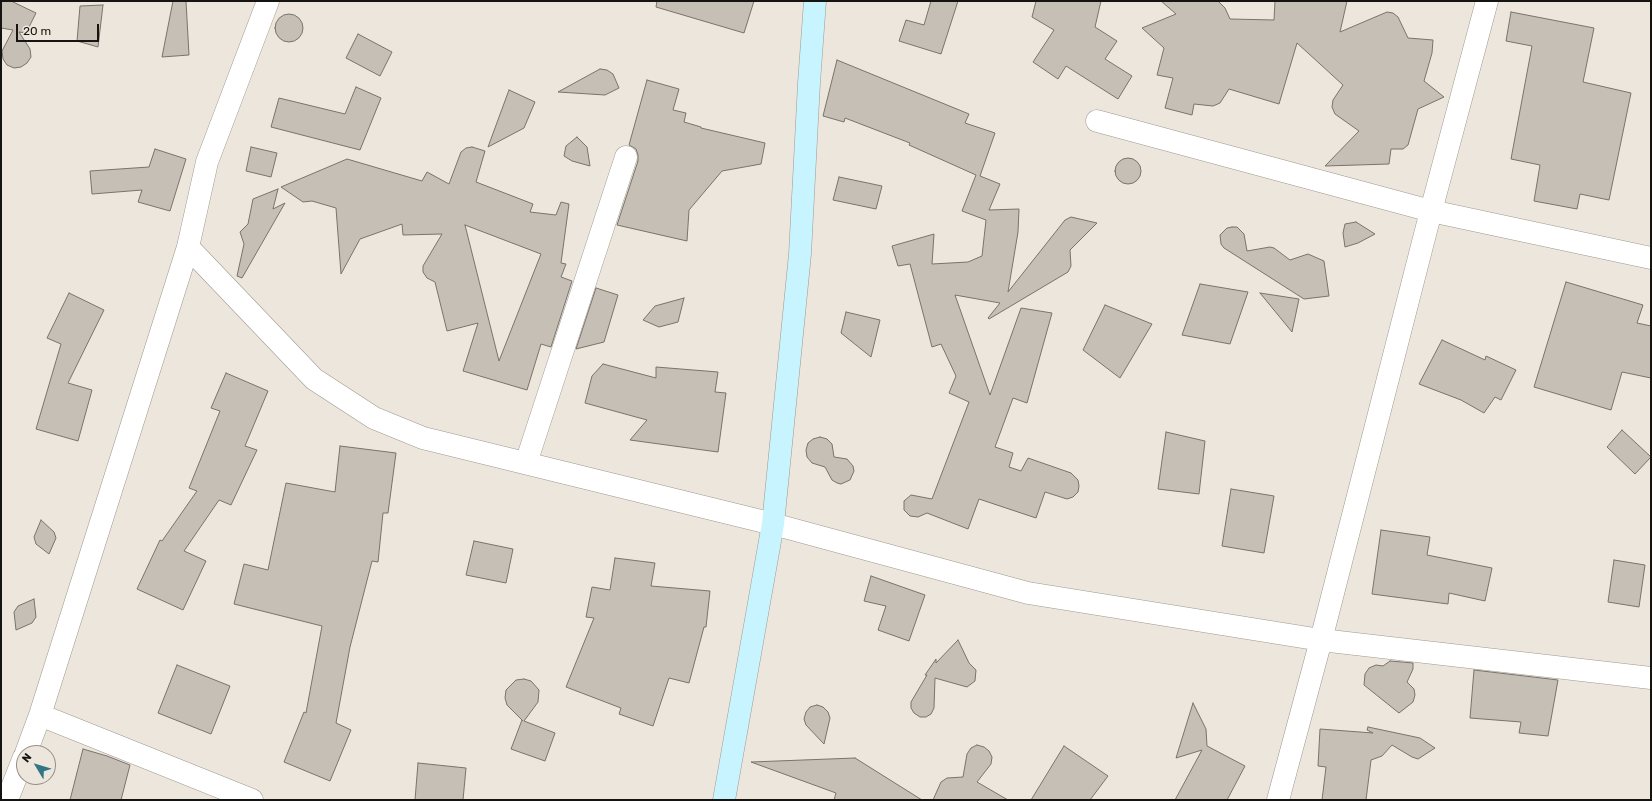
<!DOCTYPE html>
<html>
<head>
<meta charset="utf-8">
<style>
	body { margin:0 }
	#map { position:relative; width:1652px; height:801px; overflow:hidden; background:#ece6dc; font-family:Rubik,sans-serif }
	canvas { display:block }
	.frame { position:absolute; inset:0; border:2px solid #161410; pointer-events:none }
	.north { position:absolute; left:16px; top:745px; width:40px; height:40px; box-sizing:border-box; background:#ece6dc; border:1px solid #96928a; border-radius:50%; rotate:308deg; font-size:11px; font-weight:700; line-height:16px; text-align:center; color:#161410 }
	.north::after { content:''; display:block; margin:auto; width:14px; height:18px; background:#327686; clip-path:polygon(50% 0,100% 100%,50% 72%,0 100%) }
	.scale { position:absolute; left:16px; top:24px; width:83px; height:18px; box-sizing:border-box; border:2px solid #161410; border-top:0; padding-left:5px; font-size:12px; line-height:14px; white-space:nowrap; color:#161410; -webkit-text-stroke:3px #ece6dc; paint-order:stroke }
</style>
</head>
<body>
<div id="map">
<canvas width="1652" height="801"></canvas>
<div class="frame"></div>
<div class="north">N</div>
<div class="scale">20 m</div>
</div>
<script>
const g = document.querySelector('canvas').getContext('2d');
g.lineJoin = 'round';
function fill(path, color) { g.fillStyle = color; g.fill(path, 'evenodd'); }
const toPath = rows => new Path2D(rows.map(r => 'M' + r).join(''));
function stroke(path, color, width, dash) { g.strokeStyle = color; g.lineWidth = width; g.lineCap = dash ? 'butt' : 'round'; g.setLineDash(dash || []); g.stroke(path); }
const building = toPath([
	[1,1,11,1,36,13,26,33,19,32,30,49,31,57,27,63,21,67,14,68,7,65,3,59,2,51,13,30,1,28,1,1],
	[173,1,186,1,189,55,162,57,173,1],
	[657,1,754,1,744,33,656,7,657,1],
	[931,1,958,1,941,54,899,41,906,20,924,25,931,1],
	[1036,1,1101,1,1095,27,1117,41,1105,59,1132,76,1118,99,1066,66,1058,79,1033,62,1054,30,1032,17,1036,1],
	[1161,1,1218,1,1225,8,1230,19,1274,20,1275,1,1347,1,1340,32,1387,12,1393,13,1398,17,1408,38,1433,40,1432,53,1424,81,1444,97,1418,109,1408,145,1403,149,1391,149,1389,164,1325,166,1359,131,1335,114,1332,107,1333,100,1343,85,1297,43,1279,104,1229,89,1220,103,1213,106,1194,104,1192,115,1165,108,1173,78,1157,75,1164,48,1142,28,1176,14,1161,1],
	[103,5,98,47,77,41,80,6,103,5],
	[1511,12,1594,28,1583,82,1631,93,1609,200,1580,194,1577,209,1534,201,1540,165,1511,159,1532,46,1506,41,1511,12],
	'275 28a14 14 0 1 1 28 0a14 14 0 1 1-28 0Z',
	[358,34,392,52,380,76,346,58,358,34],
	[837,60,969,114,965,123,995,133,980,176,1000,184,989,210,1019,209,1018,232,1008,292,1065,220,1071,217,1097,223,1070,250,1071,266,1068,272,989,319,988,318,1000,303,955,295,990,395,1021,308,1052,313,1027,403,1013,398,995,447,1013,453,1009,467,1021,471,1028,458,1071,473,1078,480,1079,486,1078,492,1073,497,1067,499,1045,492,1036,518,979,499,968,529,927,513,918,517,910,516,904,510,904,501,911,495,932,499,969,402,949,393,956,376,941,344,932,347,910,264,898,266,892,246,934,234,932,264,968,262,982,256,986,220,962,211,976,175,909,145,910,143,845,118,844,122,823,116,837,60],
	[600,69,607,70,613,74,619,88,605,95,558,92,600,69],
	[647,80,679,89,673,110,686,113,684,122,701,127,701,128,765,143,761,164,722,171,689,210,687,241,617,225,638,161,638,155,636,149,629,145,647,80],
	[356,87,381,98,360,150,271,127,279,98,345,114,356,87],
	[509,90,535,102,524,128,488,147,509,90],
	[577,137,587,147,590,166,572,161,564,156,566,146,577,137],
	[251,147,277,153,271,177,246,171,251,147],
	[472,147,485,151,476,182,533,204,530,212,556,215,561,202,569,204,561,263,566,264,561,277,572,281,551,347,541,344,527,390,463,371,478,323,447,331,435,282,427,278,423,272,423,266,442,234,403,235,402,224,360,239,341,274,336,208,312,201,303,202,281,187,347,159,422,181,427,172,449,184,461,152,466,148,472,147],
	[465,225,541,254,499,361,465,225],
	[155,149,186,159,170,211,138,202,142,190,92,194,90,171,149,167,155,149],
	'1115 171a13 13 0 1 1 26 0a13 13 0 1 1-26 0Z',
	[839,177,882,186,876,209,833,200,839,177],
	[278,189,273,209,285,203,242,278,237,276,244,244,240,232,248,224,253,199,278,189],
	[1356,222,1375,234,1358,243,1345,247,1343,233,1345,224,1356,222],
	[1232,227,1237,227,1244,234,1247,251,1270,247,1274,248,1290,260,1308,254,1324,261,1329,296,1304,299,1224,248,1221,244,1220,235,1227,228,1232,227],
	[1566,282,1643,305,1637,323,1651,326,1651,378,1622,372,1611,410,1534,387,1566,282],
	[1200,284,1248,292,1230,344,1182,335,1200,284],
	[596,288,618,295,604,342,576,349,596,288],
	[69,293,104,310,68,383,92,390,78,441,36,429,61,344,47,338,69,293],
	[1260,293,1299,299,1292,332,1260,293],
	[684,298,678,322,659,327,643,320,655,306,684,298],
	[1105,305,1152,324,1120,378,1083,350,1105,305],
	[846,312,880,320,871,357,841,333,846,312],
	[1442,340,1485,360,1486,356,1516,370,1501,400,1495,397,1484,413,1461,400,1419,384,1442,340],
	[603,364,656,378,656,367,718,372,715,392,726,393,718,452,630,440,647,420,585,403,592,376,603,364],
	[226,373,268,391,245,446,257,450,231,505,219,500,184,551,206,561,183,610,137,589,160,540,162,541,197,491,189,488,220,411,211,408,226,373],
	[1622,430,1651,457,1635,474,1607,447,1622,430],
	[1166,432,1205,441,1199,494,1158,489,1166,432],
	[820,437,827,439,832,444,834,457,847,459,853,466,854,471,850,480,841,484,837,483,832,480,825,467,812,463,807,457,806,450,808,443,813,439,820,437],
	[340,446,396,453,388,513,383,513,378,562,372,561,350,647,336,723,351,730,330,781,284,762,304,712,306,713,322,626,234,604,244,564,268,570,286,483,335,492,340,446],
	[1231,489,1274,496,1264,553,1222,546,1231,489],
	[41,520,54,532,56,538,49,554,36,544,34,537,41,520],
	[1381,530,1430,537,1427,555,1492,568,1485,601,1449,593,1448,604,1372,594,1381,530],
	[474,541,513,549,506,583,466,575,474,541],
	[615,558,655,563,651,586,710,591,706,627,704,627,689,683,669,678,653,726,619,714,621,708,566,687,594,618,586,617,592,587,610,590,615,558],
	[1614,560,1645,565,1639,607,1608,602,1614,560],
	[871,576,925,595,909,641,878,630,886,606,864,601,871,576],
	[34,599,36,617,32,623,16,630,14,612,18,606,34,599],
	[958,640,969,663,976,670,975,681,967,687,935,678,934,708,931,714,926,717,920,717,914,713,911,708,911,702,927,675,925,675,936,659,936,663,958,640],
	[1390,661,1413,663,1413,669,1407,682,1414,689,1415,695,1413,702,1399,713,1364,685,1365,674,1369,668,1376,665,1383,666,1390,661],
	[177,665,230,686,211,734,158,713,177,665],
	[1474,670,1558,680,1548,736,1519,733,1521,722,1470,718,1474,670],
	[524,679,531,681,539,690,538,702,524,721,555,733,545,761,511,749,522,720,523,721,507,705,505,698,506,690,516,680,524,679],
	[1193,703,1206,729,1207,746,1245,766,1227,800,1175,800,1202,750,1176,758,1193,703],
	[817,705,823,707,828,712,830,718,824,744,806,725,804,719,806,712,810,707,817,705],
	[1368,727,1420,738,1435,748,1418,759,1412,757,1392,745,1382,756,1371,760,1366,800,1322,800,1326,767,1318,766,1320,729,1373,733,1367,730,1368,727],
	[977,745,984,747,989,751,992,757,991,764,977,782,1008,800,933,800,941,782,947,778,963,777,967,754,971,748,977,745],
	[1064,746,1108,776,1090,800,1031,800,1064,746],
	[83,749,107,756,130,765,121,800,70,800,83,749],
	[855,758,922,800,834,800,836,793,751,762,855,758],
	[418,763,466,768,463,800,415,800,418,763]
]);
fill(building, '#c5bfb5');
stroke(building, '#79736a', 1);
const street = toPath([
	[1097,121,1431,211,1651,258],
	[188,247,314,379,374,418,423,438,773,524,1028,593,1321,640,1651,678],
	[526,463,626,157],
	[40,715,252,800],
	[26,753,40,715,188,247,207,162,268,1],
	[7,800,24,757],
	[1278,800,1321,640,1431,211,1487,1]
]);
const secondary = toPath([
	[724,800,773,524,800,254,809,83,815,1]
]);
stroke(street, '#9f998f', 23);
stroke(secondary, '#9f998f', 23);
stroke(street, '#fff', 22);
stroke(secondary, '#c7f4fe', 22);
</script>
</body>
</html>
